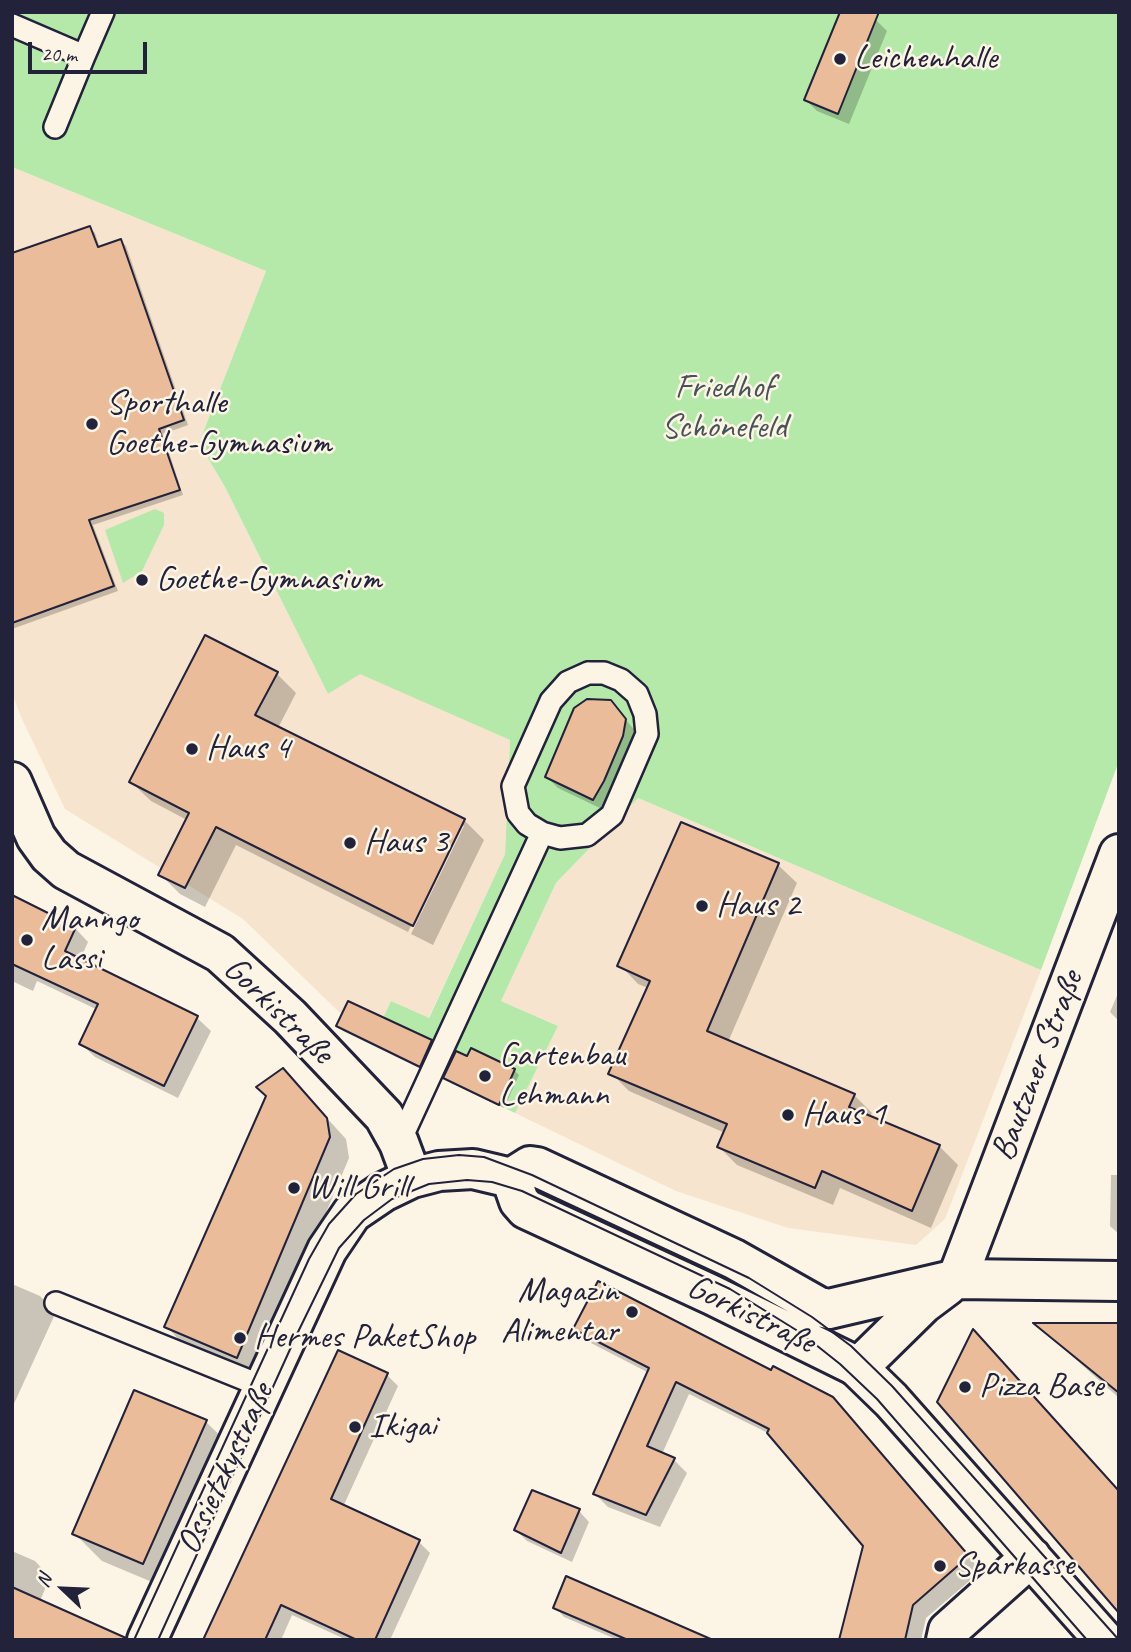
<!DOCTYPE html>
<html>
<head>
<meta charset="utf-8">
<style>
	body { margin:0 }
	#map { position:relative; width:1131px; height:1652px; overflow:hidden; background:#fcf5e5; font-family:Caveat,sans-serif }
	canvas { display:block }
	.frame { position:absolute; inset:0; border:14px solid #22223b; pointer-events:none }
	.north { position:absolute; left:28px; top:1554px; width:70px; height:70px; -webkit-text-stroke:5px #fcf5e5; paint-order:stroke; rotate:293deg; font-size:19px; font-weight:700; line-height:28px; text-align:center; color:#22223b }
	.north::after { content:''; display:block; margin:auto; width:24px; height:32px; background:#22223b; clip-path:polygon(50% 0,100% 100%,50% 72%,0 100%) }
	.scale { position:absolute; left:28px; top:42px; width:119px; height:32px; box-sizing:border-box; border:4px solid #22223b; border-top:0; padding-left:9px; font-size:21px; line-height:24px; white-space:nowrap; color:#22223b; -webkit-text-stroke:5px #fcf5e5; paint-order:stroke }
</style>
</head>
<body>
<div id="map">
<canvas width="1131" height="1652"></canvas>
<div class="frame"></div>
<div class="north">N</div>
<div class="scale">20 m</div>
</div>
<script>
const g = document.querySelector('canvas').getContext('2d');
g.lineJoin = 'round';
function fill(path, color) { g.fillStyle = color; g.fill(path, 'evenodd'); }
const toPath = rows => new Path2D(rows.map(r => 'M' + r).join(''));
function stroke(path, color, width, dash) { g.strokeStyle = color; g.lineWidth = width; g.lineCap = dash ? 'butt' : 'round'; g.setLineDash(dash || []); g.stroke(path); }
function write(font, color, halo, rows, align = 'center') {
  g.font = font + ' Caveat,sans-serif'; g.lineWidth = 5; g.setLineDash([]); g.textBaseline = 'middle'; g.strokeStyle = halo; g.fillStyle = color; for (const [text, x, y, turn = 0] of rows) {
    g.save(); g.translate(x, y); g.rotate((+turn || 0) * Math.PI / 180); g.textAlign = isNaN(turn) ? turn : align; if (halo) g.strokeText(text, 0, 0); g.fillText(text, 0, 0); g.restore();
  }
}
fill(toPath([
	[12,167,266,271,199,443,225,487,328,694,360,673,510,740,505,854,428,1019,391,1001,371,1043,243,919,65,809,21,717,12,693],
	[638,798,1041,970,945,1219,916,1245,788,1228,676,1191,515,1113,558,1026,501,1001,556,883]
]), '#f7e4ce');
fill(toPath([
	[12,12,1119,12,1119,761,1041,970,638,798,556,883,501,1001,558,1026,515,1113,371,1043,391,1001,429,1018,505,854,510,740,360,674,328,694,225,487,199,443,266,271,12,167],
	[155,509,164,513,164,525,142,571,123,583,105,530]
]), '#b5e9aa');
fill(toPath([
	[876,20,887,31,849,124,817,111,806,100],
	[90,228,95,233,100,248,121,241,126,246,188,425,163,434,183,495,93,525,118,591,12,629,12,255],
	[277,674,296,693,278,728,464,820,484,840,433,945,411,934,464,826,460,826,408,932,236,845,205,907,180,894,160,874,187,820,151,801,131,782],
	[621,714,637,733,604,810,558,788,547,777],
	[682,824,778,865,797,883,728,1042,854,1095,872,1113,870,1117,939,1146,958,1165,931,1228,840,1188,833,1205,737,1165,719,1147,725,1133,629,1091,611,1073,648,988,638,984,620,965],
	[12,897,75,928,88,942,80,960,197,1018,211,1031,178,1098,95,1057,81,1044,98,1010,37,981,33,991,12,981],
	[1119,991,1119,1021,1110,1012],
	[338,1026,431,1041,436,1046,425,1071,343,1031],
	[468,1058,514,1070,519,1075,504,1108,451,1083,445,1078],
	[283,1070,346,1139,349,1158,257,1376,185,1346,166,1326],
	[1111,1175,1119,1175,1119,1234,1110,1226],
	[12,1284,40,1296,56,1312,12,1408],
	[1119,1324,1119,1398,1037,1325],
	[575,1329,772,1372,832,1397,981,1571,926,1618,921,1640,841,1640,865,1545,770,1434,689,1394,662,1454,674,1460,687,1473,660,1527,608,1507,595,1494,649,1373,589,1342],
	[387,1375,398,1386,343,1507,419,1542,430,1553,390,1640,347,1640,292,1615,281,1640,205,1640],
	[206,1422,234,1449,171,1590,102,1561,74,1533],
	[579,1511,589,1522,572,1562,527,1541,516,1530],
	[12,1551,35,1561,50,1577,40,1601,12,1640],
	[555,1607,671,1640,618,1640,564,1617]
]), '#0003');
const building = toPath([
	[840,12,879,12,838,114,804,100,840,12],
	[90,226,98,247,121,239,184,420,159,429,180,490,89,520,114,586,12,623,12,253,90,226],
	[205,635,278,672,255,715,465,819,413,926,216,827,185,888,158,875,189,813,129,782,205,635],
	[587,699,611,700,626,719,623,736,604,781,593,800,545,777,574,708,587,699],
	[681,822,779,863,707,1031,855,1094,849,1107,940,1145,912,1211,822,1171,815,1188,717,1147,727,1124,608,1074,650,981,617,966,681,822],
	[12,895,76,927,65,951,198,1016,164,1086,79,1044,98,1004,12,964,12,895],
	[348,1001,432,1040,420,1067,336,1026,348,1001],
	[471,1048,515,1069,499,1105,443,1078,456,1051,467,1056,471,1048],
	[283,1068,327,1118,330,1137,237,1358,164,1327,266,1096,256,1087,283,1068],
	[598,1281,771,1370,773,1366,833,1397,969,1556,913,1605,905,1640,839,1640,863,1546,767,1433,769,1429,676,1382,647,1446,675,1458,646,1515,593,1494,649,1368,573,1329,598,1281],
	[1033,1323,1119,1323,1119,1393,1033,1323],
	[973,1329,1119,1491,1119,1613,937,1402,973,1329],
	[338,1350,388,1373,331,1499,420,1540,375,1640,357,1640,281,1605,265,1640,203,1640,338,1350],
	[134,1390,207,1420,143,1564,72,1534,134,1390],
	[532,1490,580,1509,561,1553,514,1530,532,1490],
	[566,1576,713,1640,628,1640,553,1608,566,1576],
	[12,1587,126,1638,126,1640,12,1640,12,1587]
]);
fill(building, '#eabc9a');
stroke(building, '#22223b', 2);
const service = toPath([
	[12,25,84,56,103,12],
	[55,127,84,56],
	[588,673,604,673,621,680,637,694,645,714,647,734,612,815,587,835,560,838,542,833,527,824,518,813,513,786,551,701,568,682,588,673],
	[399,1143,542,833],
	[56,1303,264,1387]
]);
const minor = toPath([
	[957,1279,1119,854],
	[856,1366,891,1400,1104,1640],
	[946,1640,948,1631,1031,1557]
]);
const secondary = toPath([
	[12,782,36,837,49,855,66,870,220,953,290,1017,384,1116,399,1143,412,1178],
	[511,1178,530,1166,537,1167,734,1259,819,1307,829,1309,957,1279,1119,1281],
	[511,1178,519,1201,526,1209,712,1295,854,1365,866,1360,923,1304,947,1286],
	[147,1640,327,1250,352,1213,383,1192,412,1178,439,1171,473,1169,511,1178]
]);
stroke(service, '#22223b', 26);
stroke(minor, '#22223b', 44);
stroke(secondary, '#22223b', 44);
stroke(service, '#fcf5e5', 21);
stroke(minor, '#fcf5e5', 38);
stroke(secondary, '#fcf5e5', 38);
stroke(toPath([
	[134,1640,309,1259,329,1224,356,1194,394,1169,423,1159,459,1155,484,1157,532,1175,749,1278,812,1317,851,1346,892,1386,1119,1640],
	[158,1640,297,1334,339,1248,364,1220,392,1199,429,1184,467,1180,492,1182,522,1191,730,1289,801,1333,840,1364,877,1399,1087,1640]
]), '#22223b', 2);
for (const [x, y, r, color] of [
	[840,59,7,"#22223b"],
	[92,424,7,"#22223b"],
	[142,580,7,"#22223b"],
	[192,749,7,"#22223b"],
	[350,843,7,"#22223b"],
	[702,906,7,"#22223b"],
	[27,940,7,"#22223b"],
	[485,1076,7,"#22223b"],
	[788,1115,7,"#22223b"],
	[294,1188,7,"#22223b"],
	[632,1312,7,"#22223b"],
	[240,1338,7,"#22223b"],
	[965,1387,7,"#22223b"],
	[355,1427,7,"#22223b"],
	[940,1566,7,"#22223b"]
]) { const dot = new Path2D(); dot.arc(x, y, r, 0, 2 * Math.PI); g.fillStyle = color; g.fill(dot); stroke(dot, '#fcf5e5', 2.5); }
write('35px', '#22223b', '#fcf5e5', [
	["Leichenhalle",854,59],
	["Sporthalle",106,404],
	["Goethe-Gymnasium",106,444],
	["Goethe-Gymnasium",156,580],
	["Haus 4",206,749],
	["Haus 3",364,843],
	["Haus 2",716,906],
	["Manngo",41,920],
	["Lassi",41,960],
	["Gartenbau",499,1056],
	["Lehmann",499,1096],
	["Haus 1",802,1115],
	["Will Grill",308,1188],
	["Magazin",618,1292,"right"],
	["Alimentar",618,1332,"right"],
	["Hermes PaketShop",254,1338],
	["Pizza Base",979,1387],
	["Ikigai",369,1427],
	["Sparkasse",954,1566]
], 'left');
write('35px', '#475457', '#fcf5e5', [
	["Friedhof",724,388],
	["Schönefeld",724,428]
]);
write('35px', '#22223b', '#fcf5e5', [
	["Gorkistraße",278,1011,44],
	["Bautzner Straße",1038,1066,-69],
	["Gorkistraße",751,1315,26],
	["Ossietzkystraße",226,1469,-65]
]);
</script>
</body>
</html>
